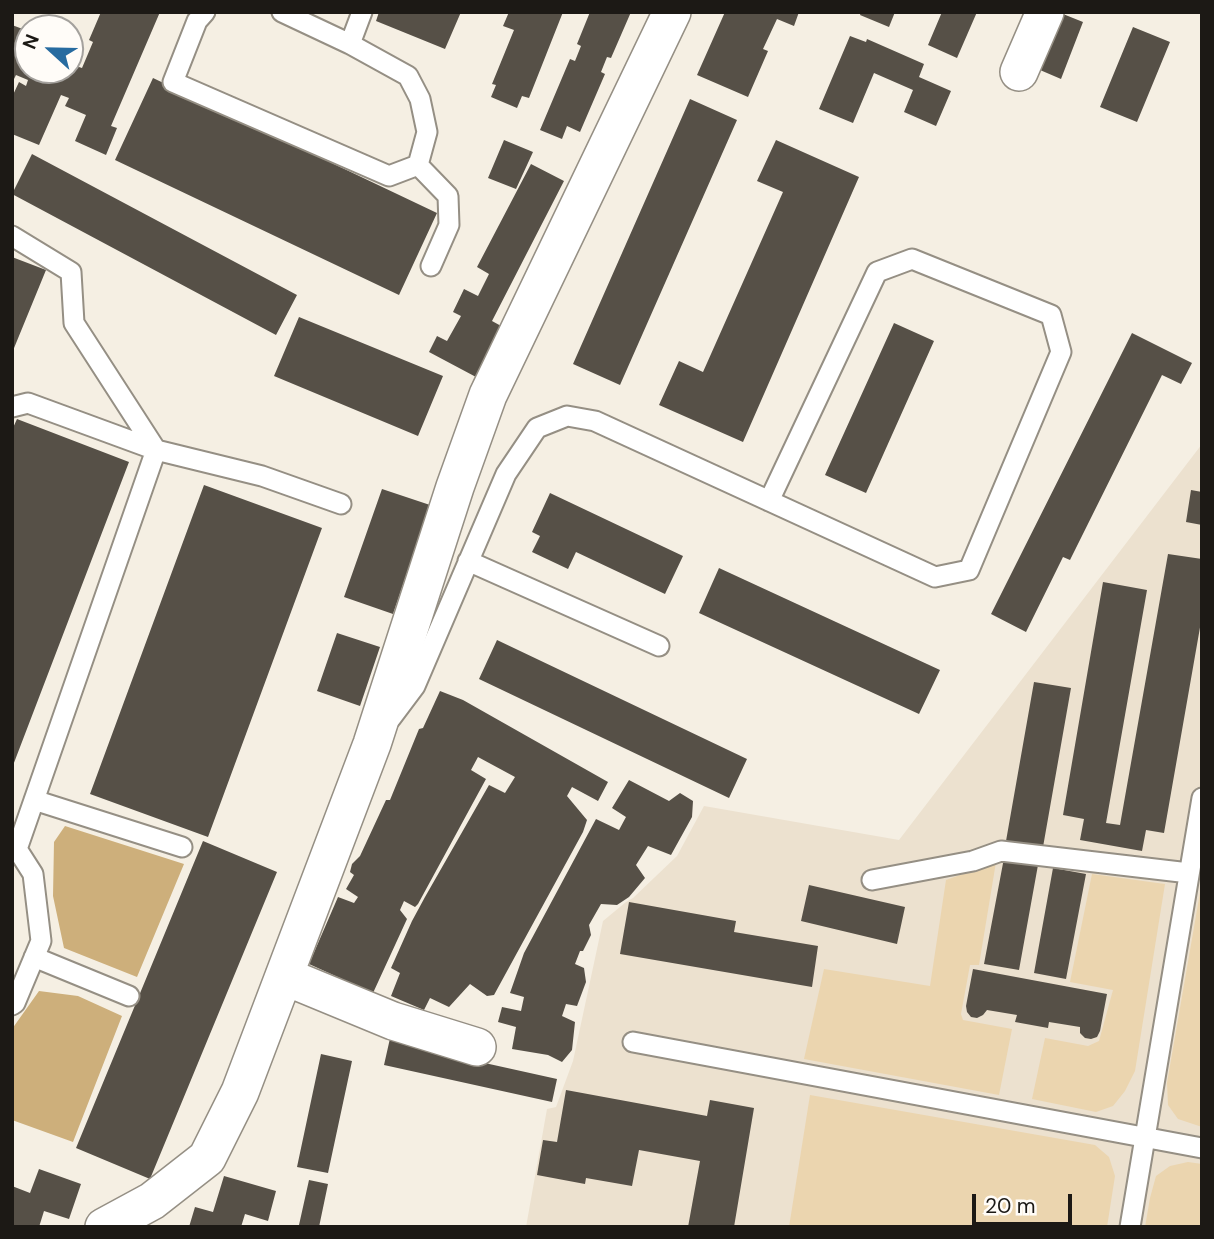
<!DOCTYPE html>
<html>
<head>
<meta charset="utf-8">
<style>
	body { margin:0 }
	#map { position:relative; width:1214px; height:1239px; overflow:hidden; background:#f5efe3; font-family:"DM Sans",sans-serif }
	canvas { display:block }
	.frame { position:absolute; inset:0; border:14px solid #1c1915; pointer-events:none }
	.north { position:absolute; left:14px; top:14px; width:70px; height:70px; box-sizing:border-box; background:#fffcf8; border:2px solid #a4a19d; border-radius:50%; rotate:292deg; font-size:19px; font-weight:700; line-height:28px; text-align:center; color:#1c1915 }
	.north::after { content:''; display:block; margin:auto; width:24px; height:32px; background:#276ba0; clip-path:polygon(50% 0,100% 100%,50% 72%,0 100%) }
	.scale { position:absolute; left:972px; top:1194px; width:100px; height:32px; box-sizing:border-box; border:4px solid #1c1915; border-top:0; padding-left:9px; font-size:21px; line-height:24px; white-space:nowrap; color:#1c1915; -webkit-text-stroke:5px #fffcf8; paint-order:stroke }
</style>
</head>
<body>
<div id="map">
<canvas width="1214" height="1239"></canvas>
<div class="frame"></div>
<div class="north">N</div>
<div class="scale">20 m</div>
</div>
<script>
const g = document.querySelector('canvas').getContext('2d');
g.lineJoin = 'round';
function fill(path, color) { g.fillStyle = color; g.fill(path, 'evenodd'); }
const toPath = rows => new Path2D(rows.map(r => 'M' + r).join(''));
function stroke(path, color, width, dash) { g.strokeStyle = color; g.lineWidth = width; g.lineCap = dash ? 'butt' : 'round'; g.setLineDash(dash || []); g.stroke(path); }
fill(toPath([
	[1202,444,1202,1227,526,1227,547,1109,556,1107,573,1061,603,921,626,902,633,898,677,856,704,806,899,840]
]), '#ece1cf');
fill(toPath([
	[996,862,979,965,970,965,961,1014,963,1020,1012,1029,999,1095,804,1059,824,969,930,986,946,880],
	[1092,874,1165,884,1135,1071,1125,1091,1113,1106,1096,1112,1032,1099,1045,1038,1088,1046,1099,1041,1113,990,1070,982],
	[1202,881,1202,1127,1178,1119,1168,1105,1167,1083],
	[810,1095,1095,1145,1109,1157,1115,1176,1107,1227,789,1227],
	[1188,1162,1202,1164,1202,1227,1145,1227,1150,1198,1156,1176,1170,1166]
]), '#ebd5af');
fill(toPath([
	[65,826,184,864,137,977,64,948,53,896,54,842],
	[39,991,78,996,122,1016,73,1142,12,1120,12,1029]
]), '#cdaf7b');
fill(toPath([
	[101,12,160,12,111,126,117,128,106,155,75,141,86,115,65,106,69,98,61,95,39,145,12,134,12,97,19,82,26,86,28,80,16,75,12,83,12,25,28,31,28,70,70,70,70,49,78,53,73,65,82,68,93,42,89,40],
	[379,12,461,12,445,49,376,21],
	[509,12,563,12,529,98,522,96,517,108,491,97,496,85,492,84,514,30,503,26],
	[590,12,631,12,611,58,607,57,601,72,605,74,580,132,567,126,562,139,540,130,570,59,575,61,581,46,577,44],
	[725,12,799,12,794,26,777,19,763,49,768,51,748,97,697,75],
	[861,12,895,12,889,27,860,15],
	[942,12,977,12,957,58,928,45],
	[1058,12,1083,22,1061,79,1033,67],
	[1133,27,1170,42,1137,122,1100,107],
	[850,36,866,42,867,39,924,64,919,77,951,91,936,126,904,112,913,90,874,73,853,123,819,109],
	[153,78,437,213,399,295,115,160],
	[690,99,737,120,620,385,573,364],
	[504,140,533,152,516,189,488,178],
	[776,140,859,177,743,442,659,405,679,361,703,372,783,192,757,181],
	[32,154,297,295,276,335,12,194],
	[531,164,564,181,492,321,512,332,491,349,476,377,429,352,437,336,447,341,461,316,453,312,464,289,478,296,489,274,477,267],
	[12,257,46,270,12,353],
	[299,317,443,376,418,436,274,376],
	[894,323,934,341,866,493,825,475],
	[1132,333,1192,363,1181,384,1162,375,1070,560,1063,557,1026,632,991,614],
	[17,419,129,462,12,768,12,430],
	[204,485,322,528,208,837,90,794],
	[382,489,430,505,393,614,344,597],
	[1191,490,1202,492,1202,525,1186,522],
	[550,493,683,556,665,594,576,552,568,569,532,552,540,536,532,532],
	[1168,554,1202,559,1202,616,1164,833,1146,830,1142,851,1080,840,1084,819,1063,815,1103,582,1147,590,1106,823,1120,825],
	[719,568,940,670,919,714,699,613],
	[337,633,380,647,360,706,317,691],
	[497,640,747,759,729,798,479,679],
	[1034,682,1071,688,1043,847,1006,841],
	[440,691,463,700,608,782,598,801,572,787,567,796,587,820,583,832,494,995,487,996,470,984,449,1007,430,998,424,1010,391,996,400,973,391,968,412,921,425,897,489,785,505,793,515,777,478,757,471,770,486,779,418,904,415,907,404,901,400,910,407,919,373,993,309,964,338,897,354,903,358,897,346,889,354,875,350,872,352,864,360,856,386,800,390,800,419,729,423,728],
	[629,780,669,801,680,793,693,801,692,817,671,855,648,846,636,865,645,878,629,897,617,905,601,904,589,925,591,935,583,951,580,951,575,964,584,968,586,982,577,1006,566,1004,562,1016,575,1022,572,1050,562,1062,548,1055,512,1049,516,1027,498,1022,502,1007,521,1011,524,997,510,993,524,953,596,819,619,830,626,817,612,808],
	[203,841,277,872,150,1179,76,1148],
	[1004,858,1038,865,1019,970,984,964],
	[1053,868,1086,874,1066,979,1034,973],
	[809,885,905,907,897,944,801,921],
	[629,902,736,921,734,932,818,946,812,987,620,954],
	[973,969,1107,994,1100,1031,1097,1037,1091,1039,1085,1038,1080,1033,1080,1027,1049,1022,1048,1028,1015,1022,1017,1015,987,1010,983,1015,977,1018,971,1017,967,1012,966,1006],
	[391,1034,428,1042,426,1050,557,1079,552,1102,384,1065],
	[321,1054,352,1061,328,1173,297,1167],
	[566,1090,707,1116,710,1100,754,1108,734,1227,688,1227,700,1161,639,1150,632,1186,586,1178,585,1184,537,1175,543,1140,557,1142],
	[39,1169,81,1184,69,1219,44,1211,39,1227,12,1227,12,1186,30,1193],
	[224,1176,276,1191,268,1221,245,1214,241,1227,189,1227,195,1207,213,1212],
	[309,1180,328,1184,319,1227,299,1225]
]), '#565047');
const lane = toPath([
	[205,12,197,21,173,82,389,176,418,165,427,132,420,99,408,76,350,44,282,12],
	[350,44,362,12],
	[418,165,448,196,449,225,431,266],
	[12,236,71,272,74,323,156,450,262,476,341,504],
	[12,407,28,403,156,450,17,849,12,851],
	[468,561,659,646],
	[391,718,415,686,506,474,537,428,567,416,595,421,935,577,969,570,1061,352,1051,315,912,259,877,272,769,501],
	[34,800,182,847],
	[872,880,973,861,1001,851,1189,873],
	[34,957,129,996],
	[12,1005,15,1003,41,941,33,874,17,849],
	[633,1042,1202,1148],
	[1130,1227,1202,798]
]);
const street = toPath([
	[1019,72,1045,12],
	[284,976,393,1021,477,1047],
	[104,1227,152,1201,207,1158,240,1092,372,744,455,487,488,395,672,12]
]);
stroke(lane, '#958f84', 23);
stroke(street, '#958f84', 40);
stroke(lane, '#fff', 19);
stroke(street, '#fff', 37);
</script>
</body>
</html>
